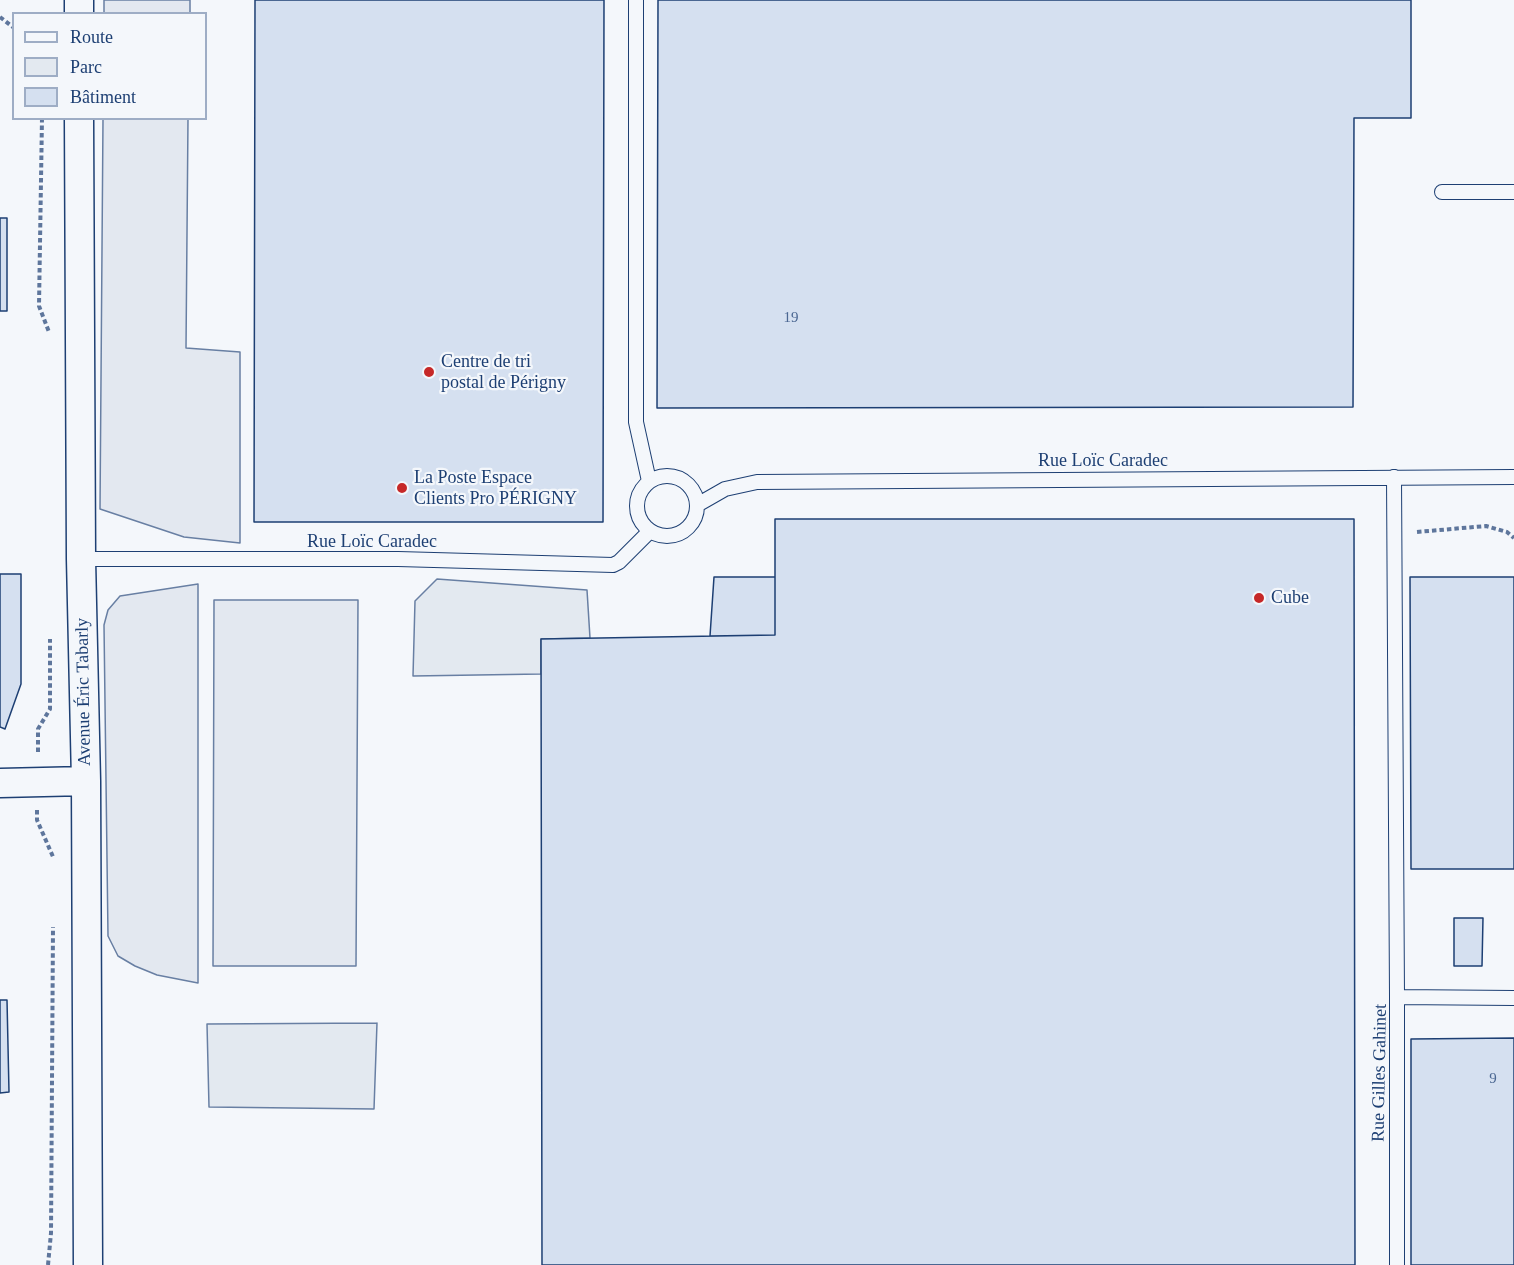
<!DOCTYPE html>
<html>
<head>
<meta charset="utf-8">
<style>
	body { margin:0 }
	#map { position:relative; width:1514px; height:1265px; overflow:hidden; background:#f4f7fb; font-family:"Times New Roman",serif }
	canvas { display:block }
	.legend { position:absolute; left:12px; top:12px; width:195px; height:108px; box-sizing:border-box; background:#f4f7fb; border:2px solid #9eadc5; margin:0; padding:8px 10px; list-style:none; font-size:18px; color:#1d3f73 }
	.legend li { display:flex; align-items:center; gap:12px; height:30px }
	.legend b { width:30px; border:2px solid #9eadc5 }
</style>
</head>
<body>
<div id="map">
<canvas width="1514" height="1265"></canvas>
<ul class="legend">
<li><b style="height:8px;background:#f4f7fb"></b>Route</li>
<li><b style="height:16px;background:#e3e9f0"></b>Parc</li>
<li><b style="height:16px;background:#d5e0f0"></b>Bâtiment</li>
</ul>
</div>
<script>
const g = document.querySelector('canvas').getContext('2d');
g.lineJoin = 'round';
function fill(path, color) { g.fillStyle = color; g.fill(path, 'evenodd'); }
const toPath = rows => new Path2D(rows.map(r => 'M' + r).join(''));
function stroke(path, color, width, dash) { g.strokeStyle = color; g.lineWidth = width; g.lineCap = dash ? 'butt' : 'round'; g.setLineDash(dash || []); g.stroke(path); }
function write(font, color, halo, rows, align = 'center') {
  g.font = font + ' "Times New Roman",serif'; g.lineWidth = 4.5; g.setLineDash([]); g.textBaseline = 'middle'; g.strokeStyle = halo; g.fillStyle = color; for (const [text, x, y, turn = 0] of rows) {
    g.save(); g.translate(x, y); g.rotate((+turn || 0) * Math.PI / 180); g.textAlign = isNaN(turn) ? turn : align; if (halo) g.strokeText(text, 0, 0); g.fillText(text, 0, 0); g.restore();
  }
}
const green = toPath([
	[437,579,587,590,590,638,541,639,541,674,413,676,415,601,437,579],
	[377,1023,374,1109,209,1107,207,1024,377,1023]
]);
fill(green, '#e3e9f0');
stroke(green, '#687fa3', 1.5);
const parking = toPath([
	[104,0,190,0,190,13,104,13,104,0],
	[103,119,188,119,186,348,240,352,240,543,184,537,100,509,103,119],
	[198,584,198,983,157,975,135,966,118,956,108,936,104,625,108,610,120,596,198,584],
	[214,600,358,600,356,966,213,966,214,600]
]);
fill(parking, '#e3e8f0');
stroke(parking, '#687fa3', 1.5);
const building = toPath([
	[255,0,604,0,603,522,254,522,255,0],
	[658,0,1411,0,1411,118,1354,118,1353,407,657,408,658,0],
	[0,218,7,218,7,311,0,311,0,218],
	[775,519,1354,519,1355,1265,542,1265,541,639,775,635,775,519],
	[0,574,21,574,21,684,5,729,0,727,0,574],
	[714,577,775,577,775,635,710,636,714,577],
	[1410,577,1514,577,1514,869,1411,869,1410,577],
	[1454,918,1483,918,1482,966,1454,966,1454,918],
	[0,1000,7,1000,9,1092,0,1093,0,1000],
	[1514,1038,1514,1265,1411,1265,1411,1039,1514,1038]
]);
fill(building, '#d5e0f0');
stroke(building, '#1d3f73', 1.5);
const lane = toPath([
	[636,0,636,422,649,481],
	[1442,192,1514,192],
	'637 506a30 30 0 1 1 60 0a30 30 0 1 1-60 0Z',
	[1394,477,1397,997],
	[697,505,725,489,757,482,1514,477],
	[81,559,398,559,613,565,619,562,649,532],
	[1397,1265,1397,997,1514,998]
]);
const street = toPath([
	[79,0,79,14],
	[79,118,81,559,86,781,88,1265],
	[0,783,86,781]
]);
stroke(lane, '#1d3f73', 16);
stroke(street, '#1d3f73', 31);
stroke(toPath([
	[0,17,14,28],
	[42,118,39,306,49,332],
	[1417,532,1486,526,1507,532,1514,538],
	[38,752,38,729,50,709,50,639],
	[37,810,37,820,54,859],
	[48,1265,51,1233,53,927]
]), '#5e769c', 4, [4.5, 3]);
stroke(lane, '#f4f7fb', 14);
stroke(street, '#f4f7fb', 28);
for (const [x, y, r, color] of [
	[429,372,6,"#c62828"],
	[402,488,6,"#c62828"],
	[1259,598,6,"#c62828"]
]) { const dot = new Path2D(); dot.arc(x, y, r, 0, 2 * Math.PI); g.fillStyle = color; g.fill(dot); stroke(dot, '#f4f7fb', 2); }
write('15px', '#4b6792', null, [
	["19",791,318],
	["9",1493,1079]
]);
write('18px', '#1d3f73', '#f4f7fb', [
	["Centre de tri",441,362],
	["postal de Périgny",441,383],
	["La Poste Espace",414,478],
	["Clients Pro PÉRIGNY",414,499],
	["Cube",1271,598]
], 'left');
write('18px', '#1d3f73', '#f4f7fb', [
	["Rue Loïc Caradec",1103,461],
	["Rue Loïc Caradec",372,542],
	["Avenue Éric Tabarly",84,692,-91],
	["Rue Gilles Gahinet",1380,1073,-89]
]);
</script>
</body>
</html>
